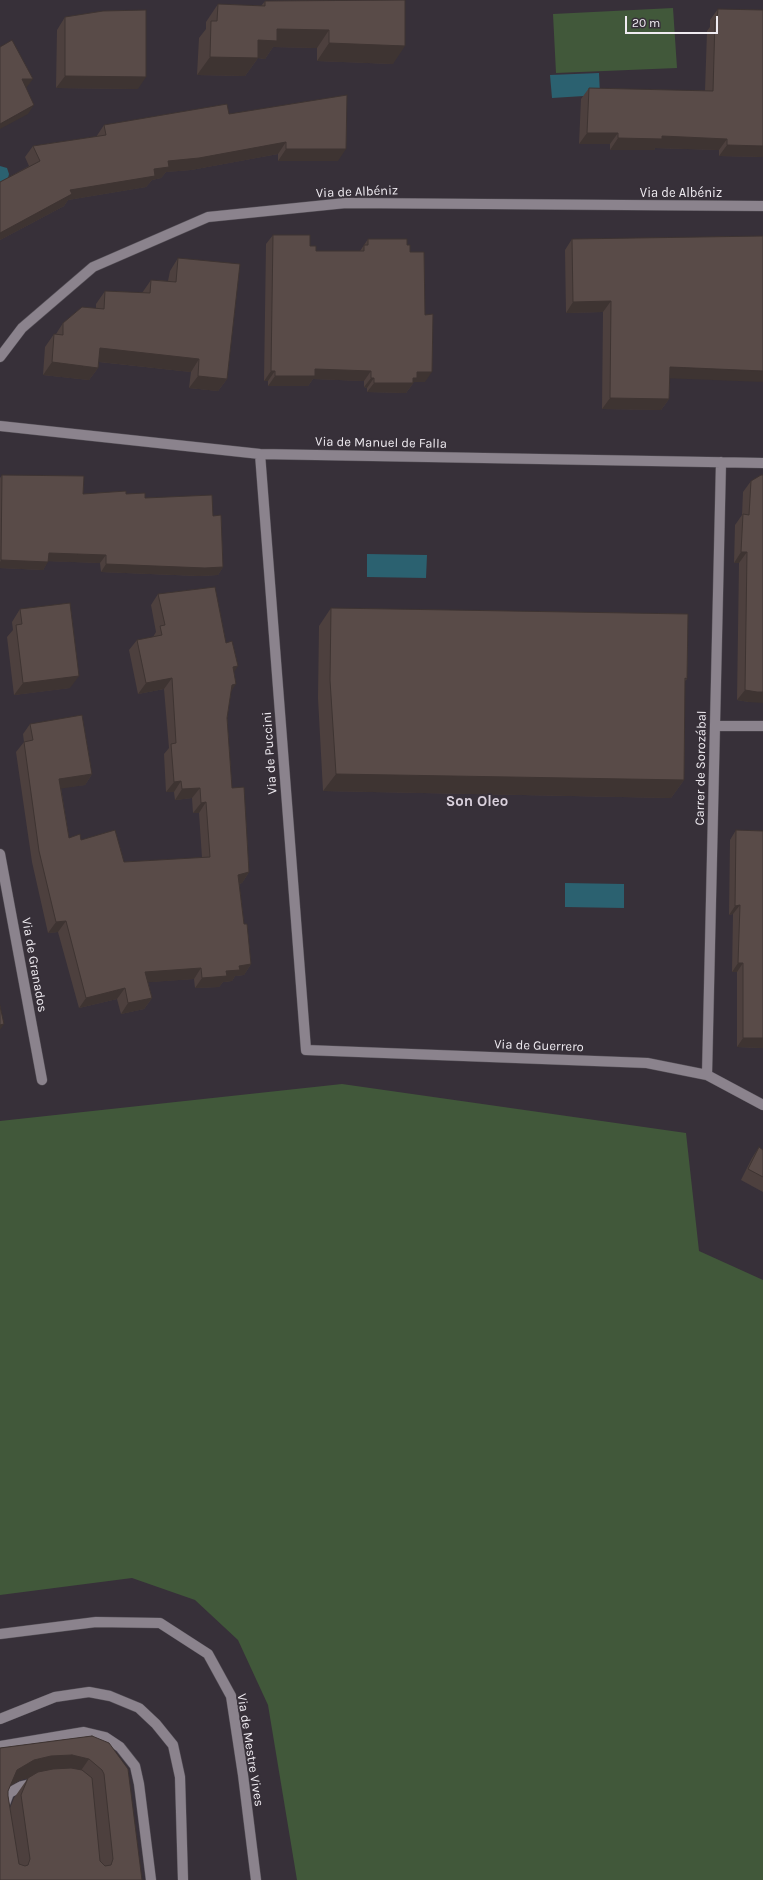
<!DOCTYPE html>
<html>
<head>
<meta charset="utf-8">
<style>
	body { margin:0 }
	#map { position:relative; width:763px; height:1880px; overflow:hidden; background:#373039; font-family:Karla,sans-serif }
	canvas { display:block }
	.scale { position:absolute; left:625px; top:16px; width:93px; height:18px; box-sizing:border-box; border:2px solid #efebf1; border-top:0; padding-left:5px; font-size:12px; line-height:14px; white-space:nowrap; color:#efebf1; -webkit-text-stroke:3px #373039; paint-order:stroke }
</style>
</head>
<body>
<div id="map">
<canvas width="763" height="1880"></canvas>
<div class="scale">20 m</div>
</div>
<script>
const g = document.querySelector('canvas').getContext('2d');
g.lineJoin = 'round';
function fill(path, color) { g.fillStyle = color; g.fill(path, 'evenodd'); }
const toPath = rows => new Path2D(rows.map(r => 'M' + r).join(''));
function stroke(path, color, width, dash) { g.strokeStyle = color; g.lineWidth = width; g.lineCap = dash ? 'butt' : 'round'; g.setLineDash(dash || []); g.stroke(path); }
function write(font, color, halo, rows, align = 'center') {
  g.font = font + ' Karla,sans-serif'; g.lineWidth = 3.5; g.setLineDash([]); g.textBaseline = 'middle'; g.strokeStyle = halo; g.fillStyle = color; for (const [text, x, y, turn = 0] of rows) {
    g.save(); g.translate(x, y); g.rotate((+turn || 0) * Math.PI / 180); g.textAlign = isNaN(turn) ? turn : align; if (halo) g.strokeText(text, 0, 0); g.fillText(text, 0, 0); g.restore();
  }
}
fill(toPath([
	[673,8,677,68,556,73,553,14],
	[342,1084,686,1133,699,1251,763,1280,763,1880,297,1880,268,1705,238,1640,195,1600,132,1578,0,1595,0,1121]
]), '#41583a');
fill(toPath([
	[599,73,600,95,552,98,550,75],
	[0,166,7,168,9,174,8,178,0,184],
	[367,554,427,555,426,578,367,577],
	[565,883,624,884,624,908,565,907]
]), '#2b6170');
const minor = toPath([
	[0,357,22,328,93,267,208,217,346,203,763,206],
	[0,426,260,454,763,463],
	[260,454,306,1050,647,1063,707,1075,763,1105],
	[715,726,763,726],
	[0,854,42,1080],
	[707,1075,721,462],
	[0,1634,96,1622,160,1623,208,1654,231,1696,243,1775,256,1880],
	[0,1719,55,1697,89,1692,110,1696,139,1708,156,1724,173,1745,180,1777,183,1880],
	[0,1746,84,1732,105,1737,120,1747,135,1766,139,1784,151,1880],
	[3,1809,9,1793,22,1786,35,1783]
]);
stroke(minor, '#544f56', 11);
stroke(minor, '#8b838d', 10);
fill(toPath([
	[405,0,393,64,317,61,317,48,273,47,265,59,258,58,245,76,197,75,199,38,206,29,206,22,218,4,261,6,265,1],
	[718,9,763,157,719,156,719,150,655,148,654,150,610,150,610,144,579,144,581,99,589,88,705,91,707,31,710,27,710,20],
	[65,17,138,89,56,88,57,30],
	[229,114,338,161,278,161,278,154,191,170,166,172,161,178,152,180,146,187,68,200,64,206,0,240,0,182,29,166,25,157,33,146,96,137,104,125],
	[273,235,310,246,316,251,360,251,368,239,407,245,410,252,425,382,414,382,406,393,367,392,367,388,364,387,364,381,313,379,308,386,268,386,268,381,264,381,266,244],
	[572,239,669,378,669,399,661,410,602,409,603,312,566,313,565,250],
	[178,258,227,379,218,391,189,388,191,372,99,362,98,368,89,380,43,375,45,347,54,334,56,334,63,323,96,308,96,304,105,291,142,293,151,280,168,281,170,271],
	[2,475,83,494,126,494,145,498,213,516,223,567,218,575,199,576,101,572,100,563,48,561,43,570,0,568,0,478],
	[751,481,749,702,737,700,739,563,734,563,735,525,742,515,743,492],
	[158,594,226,643,234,672,227,718,232,788,249,872,242,883,239,884,244,924,251,964,244,975,235,976,232,981,223,982,219,987,195,988,194,979,148,982,152,998,144,1009,121,1014,117,999,79,1008,58,932,48,933,32,862,16,752,24,742,23,734,30,724,92,774,85,785,61,788,69,838,81,840,124,862,202,858,199,813,193,813,192,798,175,800,174,792,166,792,164,754,169,748,164,689,138,694,129,650,137,640,153,637,156,632,151,605],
	[331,608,687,679,685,681,684,780,671,798,323,791,318,698,319,626],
	[20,609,70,688,14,695,7,637,13,630,12,622],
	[736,830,763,831,763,1048,737,1047,737,972,732,972,733,914,729,915,730,840],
	[759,1147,763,1150,763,1192,741,1180,752,1158],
	[92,1736,142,1880,0,1880,0,1748],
	[28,1778,14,1798,10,1808,8,1796,8,1791,10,1786,20,1780]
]), '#4d403e');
fill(toPath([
	[277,29,329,30,317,48,273,47,265,59,258,58,245,76,197,75,210,57,258,40],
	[329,43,405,46,393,64,317,61],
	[65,76,146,77,138,89,56,88],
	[22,79,33,79,26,88],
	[34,105,28,114,0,129,0,124],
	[587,133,618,133,610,144,579,144],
	[662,136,727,139,719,150,655,148,654,150,610,150,618,138],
	[286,142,278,154,191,170,166,172,161,178,152,180,146,187,68,200,64,206,0,240,0,233,70,190,154,169,168,161],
	[727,145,763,146,763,157,719,156],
	[286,149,346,149,338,161,278,161],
	[611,301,603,312,566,313,573,302],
	[100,348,199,359,191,372,91,361],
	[52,362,98,368,89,380,43,375],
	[670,367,763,371,763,382,662,378],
	[315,369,371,371,364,381,313,379,308,386,268,386,275,376],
	[271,371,275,371,268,381,264,381],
	[417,372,432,372,425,382,414,382,406,393,367,392,374,383],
	[198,376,227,379,218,391,189,388],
	[371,378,374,378,367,388,364,387],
	[610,398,669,399,661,410,602,409],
	[741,552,747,552,739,563,734,563],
	[49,553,106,555,100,563,43,561],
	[1,560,48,562,43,570,0,568,0,562],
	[106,564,223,567,218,575,199,576,101,572],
	[238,666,231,677,233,667],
	[79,676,70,688,14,695,23,683],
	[172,678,164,689,138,694,146,683],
	[236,684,229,695,232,685],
	[745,690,763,692,763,703,749,702,737,700],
	[92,774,85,785,52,790,59,779],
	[336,774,684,780,671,798,323,791],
	[181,781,174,792,166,792,174,782],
	[200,788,192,798,175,800,182,789],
	[206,802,199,813,193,813,201,803],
	[249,872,242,883,230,886,238,875],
	[740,905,733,914,729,915,735,906],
	[66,921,58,932,48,933,56,922],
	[738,963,743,963,737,972,732,972],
	[251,964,244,975,235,976,232,981,223,982,219,987,195,988,202,978,226,971,239,966],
	[201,968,194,979,138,983,145,972],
	[125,988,117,999,79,1008,86,998],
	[152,998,144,1009,121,1014,128,1003],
	[4,1024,0,1030,0,1025],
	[743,1038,763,1038,763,1048,737,1047],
	[72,1755,89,1759,75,1779,38,1776,20,1780,3,1790,17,1770,34,1760,51,1756]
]), '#3e3432');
const building = toPath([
	[405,0,405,46,329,43,329,30,277,29,277,41,258,40,258,58,210,57,211,21,217,21,218,4,265,6,265,1,405,0],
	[718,9,763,10,763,146,727,145,727,139,662,136,662,139,618,138,618,133,587,133,589,88,713,91,715,20,717,19,718,9],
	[146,10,146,77,65,76,65,17,103,11,146,10],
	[12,40,33,79,22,79,34,105,0,124,0,47,12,40],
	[347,95,346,149,286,149,286,142,199,158,168,161,169,167,154,169,155,176,70,190,72,194,0,233,0,182,40,161,33,146,106,135,104,125,227,104,229,114,347,95],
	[273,235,310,235,310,246,316,246,316,251,364,251,364,245,368,245,368,239,407,239,407,245,410,245,410,252,424,252,425,315,433,314,432,372,417,372,417,378,413,378,413,383,374,383,374,378,371,378,371,371,315,369,315,376,275,376,275,371,271,371,273,235],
	[763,236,763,371,670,367,669,399,610,398,611,301,573,302,572,239,763,236],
	[178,258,240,264,227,379,198,376,199,359,100,348,98,368,52,362,54,334,63,335,63,323,82,307,104,309,105,291,150,293,151,280,176,282,178,258],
	[2,475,84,476,83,494,126,491,126,494,145,493,145,498,212,495,213,516,221,515,223,567,205,568,106,564,106,555,49,553,48,562,1,560,2,475],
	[761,475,763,475,763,692,757,692,745,690,747,552,741,552,743,514,749,515,751,481,761,475],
	[215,587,226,643,232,641,238,666,233,667,236,684,232,685,227,718,232,788,244,787,249,872,238,875,244,924,247,924,251,964,239,966,240,970,226,971,227,976,202,978,201,968,145,972,152,998,128,1003,125,988,86,998,66,921,56,922,39,851,24,742,33,740,30,724,82,715,92,774,59,779,69,838,80,834,81,840,115,830,124,862,210,857,206,802,201,803,200,788,182,789,181,781,174,782,171,744,176,743,172,678,146,683,137,640,162,635,160,626,165,625,158,594,215,587],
	[70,603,79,676,23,683,16,625,22,624,20,609,70,603],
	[331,608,688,614,687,679,685,678,684,780,336,774,330,680,331,608],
	[736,830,763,831,763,1038,743,1038,743,963,738,963,740,905,735,906,736,830],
	[0,1006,4,1024,0,1025,0,1006],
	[759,1147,763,1150,763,1177,748,1169,759,1147],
	[92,1736,109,1743,128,1769,142,1880,0,1880,0,1748,92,1736],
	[72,1755,89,1759,102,1770,104,1774,113,1859,111,1865,105,1866,100,1861,92,1778,82,1770,71,1768,53,1769,38,1772,28,1778,21,1795,30,1859,28,1865,25,1866,19,1864,8,1796,8,1791,17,1770,34,1760,51,1756,72,1755]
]);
fill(building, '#594b48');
stroke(building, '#3e3432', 1);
write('13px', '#efebf1', '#373039', [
	["Via de Albéniz",357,192,-2],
	["Via de Albéniz",681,193],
	["Via de Manuel de Falla",381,443,1],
	["Via de Puccini",270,753,-94],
	["Carrer de Sorozábal",701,768,-89],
	["Via de Granados",34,965,80],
	["Via de Guerrero",539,1046,2],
	["Via de Mestre Vives",250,1750,81]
]);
write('bold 15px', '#dad1dd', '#373039', [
	["Son Oleo",477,802]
]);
</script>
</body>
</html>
